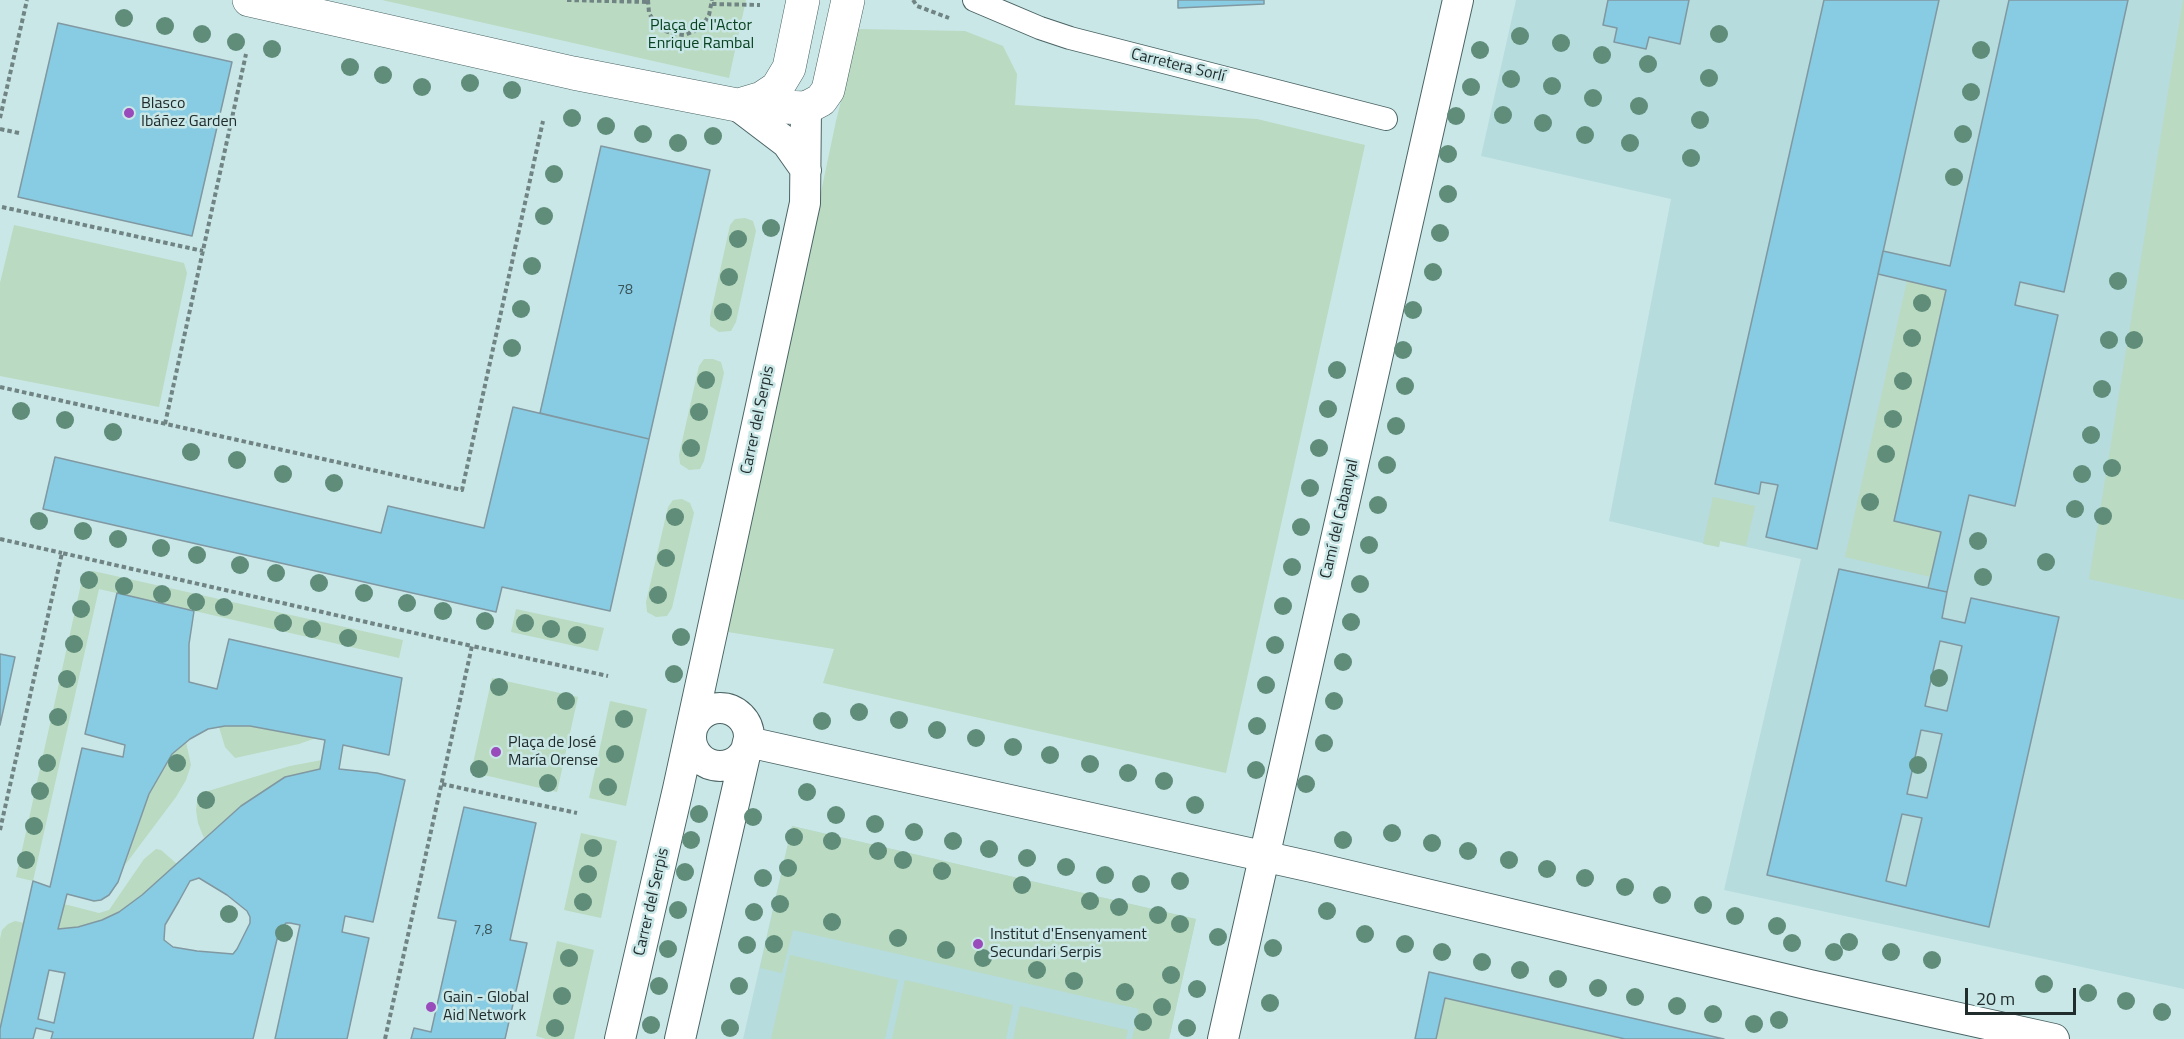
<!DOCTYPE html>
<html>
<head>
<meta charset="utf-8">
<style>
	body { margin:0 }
	#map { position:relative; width:2184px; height:1039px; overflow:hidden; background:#cae7e7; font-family:"Titillium Web",sans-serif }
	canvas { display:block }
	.scale { position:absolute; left:1965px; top:988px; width:111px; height:27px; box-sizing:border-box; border:3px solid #212c2c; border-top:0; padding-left:8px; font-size:18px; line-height:21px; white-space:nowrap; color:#212c2c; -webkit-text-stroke:4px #cae7e7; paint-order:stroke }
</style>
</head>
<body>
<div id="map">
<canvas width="2184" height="1039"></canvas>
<div class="scale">20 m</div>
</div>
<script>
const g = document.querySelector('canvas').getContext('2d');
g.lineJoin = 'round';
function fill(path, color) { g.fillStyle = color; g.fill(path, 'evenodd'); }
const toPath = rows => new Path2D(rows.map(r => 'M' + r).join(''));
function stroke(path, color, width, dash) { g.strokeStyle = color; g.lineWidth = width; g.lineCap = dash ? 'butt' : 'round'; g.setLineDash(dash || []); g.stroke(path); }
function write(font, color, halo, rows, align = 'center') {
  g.font = font + ' "Titillium Web",sans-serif'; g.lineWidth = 5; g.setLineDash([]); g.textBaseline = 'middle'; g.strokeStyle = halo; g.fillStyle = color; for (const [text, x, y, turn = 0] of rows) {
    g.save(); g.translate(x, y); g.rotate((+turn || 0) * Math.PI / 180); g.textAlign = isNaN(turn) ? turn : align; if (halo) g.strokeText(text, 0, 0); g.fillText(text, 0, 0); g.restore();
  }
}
fill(toPath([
	[1516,0,2184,0,2184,989,1724,890,1801,559,1720,541,1719,547,1609,521,1671,199,1481,156],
	[792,826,1196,919,1169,1039,743,1039]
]), '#b6dcdd');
fill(toPath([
	[382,0,746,0,729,78],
	[2183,0,2184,0,2184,600,2089,579],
	[859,29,965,31,1003,46,1017,74,1015,105,1257,119,1365,145,1226,773,823,683,834,649,728,632,836,121],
	[745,218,753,221,756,231,736,322,731,331,719,332,710,326,710,317,730,225,735,219],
	[14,225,184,263,187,273,159,407,0,376,0,283],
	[1907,281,1946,290,1894,521,1941,532,1931,577,1845,557],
	[704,359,713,359,721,362,724,373,704,461,700,469,689,470,680,464,679,455,699,366],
	[1713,497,1755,506,1746,546,1720,541,1719,547,1703,544],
	[682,499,690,503,694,513,672,608,667,616,656,617,647,612,646,602,668,507,673,500],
	[93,571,403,640,399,658,99,589,33,881,16,877,81,584,85,576],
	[516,609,604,628,598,651,511,632],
	[492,678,578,697,557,792,471,772],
	[610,701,647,709,626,806,589,798],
	[225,726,250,726,316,738,299,744,235,758,225,747,219,727],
	[186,742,191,765,186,780,176,797,125,865,149,794,172,754],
	[322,760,320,769,285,777,241,806,204,838,198,823,196,810,197,802,205,792,290,766],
	[792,826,1196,919,1169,1039,1132,1039,1139,1009,793,930,782,973,760,968],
	[581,833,617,841,601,918,564,910],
	[156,849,161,850,177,864,142,895,119,912,102,920,78,927,58,929,64,904,99,913,109,910,144,859],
	[15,921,24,923,0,1029,0,939,2,930,8,924],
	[557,941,594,950,574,1039,546,1039,536,1036],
	[790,955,898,980,885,1039,771,1039],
	[1429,972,1724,1039,1415,1039],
	[905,980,1013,1005,1006,1039,892,1039],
	[1020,1006,1128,1030,1126,1039,1013,1039]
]), '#badac1');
const building = toPath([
	[1178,0,1264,0,1264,4,1178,8,1178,0],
	[1608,0,1689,0,1680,44,1649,37,1646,49,1614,42,1617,28,1603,25,1608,0],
	[1824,0,1939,0,1817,549,1766,537,1778,485,1761,482,1759,494,1715,484,1824,0],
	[2009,0,2128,0,2064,292,2020,282,2015,305,2058,315,2015,506,1969,495,1947,592,1928,588,1941,532,1894,521,1946,290,1878,274,1883,251,1950,266,2009,0],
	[58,23,232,62,192,236,18,197,58,23],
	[601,146,710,170,649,439,540,413,601,146],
	[513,407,649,439,610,611,502,587,496,612,43,509,55,457,381,533,388,506,484,528,513,407],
	[1839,569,1947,592,1942,618,1965,623,1971,598,2059,617,1989,927,1767,875,1839,569],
	[1940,641,1962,646,1947,711,1925,706,1940,641],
	[1921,730,1942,734,1927,798,1907,794,1921,730],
	[1902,814,1922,818,1906,886,1886,881,1902,814],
	[117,593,194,611,189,644,189,682,217,689,229,639,402,678,389,755,343,745,339,769,377,773,405,780,373,922,345,916,342,932,369,938,347,1039,275,1039,300,925,290,923,286,923,279,931,253,1039,51,1039,53,1032,36,1028,33,1039,0,1039,0,1029,33,881,50,887,82,748,123,757,125,745,85,734,117,593],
	[225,726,250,726,325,740,320,769,285,777,241,806,142,895,119,912,102,920,78,927,58,929,67,894,94,901,101,900,109,895,118,882,149,794,172,754,190,739,208,729,225,726],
	[199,878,227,895,247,911,250,917,250,923,237,949,233,954,197,951,173,947,164,940,165,925,179,901,190,881,199,878],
	[49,970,65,973,54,1023,38,1019,49,970],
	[0,654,15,657,0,725,0,654],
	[464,807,536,823,510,940,527,943,505,1039,411,1039,414,1028,431,1032,451,943,456,921,438,918,464,807],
	[1429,972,1724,1039,1625,1039,1445,998,1436,1039,1415,1039,1429,972]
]);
fill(building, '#88cce3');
stroke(building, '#8098a1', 1.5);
const pedestrian = toPath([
	[974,0,1040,28,1070,38,1386,119]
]);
const minor = toPath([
	[737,105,787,143,806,170],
	'691 737a29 29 0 1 1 58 0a29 29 0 1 1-58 0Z',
	[620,1039,678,789,805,203,806,108],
	[680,1039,748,742,1312,867,1810,985,2054,1039],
	[1223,1039,1458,0]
]);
const tertiary = toPath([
	[249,0,573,73,737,105,806,108,821,100,828,90,848,0],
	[742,104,762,98,777,88,789,68,803,0]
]);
stroke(pedestrian, '#4b6465', 24);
stroke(minor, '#4b6465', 32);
stroke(tertiary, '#4b6465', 34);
stroke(toPath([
	[567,0,647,2],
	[648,0,649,13,655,23,663,30,673,34,684,35,695,31,703,25,709,15,712,0],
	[913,0,917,6,949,18],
	[712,4,760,5],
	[0,118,27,0],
	[0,129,19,133],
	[2,207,203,251],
	[0,387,462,490,543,121],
	[165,424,246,54],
	[0,539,62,553],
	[442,784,577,813],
	[0,830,62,553,472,646],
	[385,1039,472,646,608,676]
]), '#718484', 4, [4.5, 3]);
stroke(pedestrian, '#fff', 22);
stroke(minor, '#fff', 30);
stroke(tertiary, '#fff', 33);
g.fillStyle = '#5f8d7a';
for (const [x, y] of [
	[124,18],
	[165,26],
	[202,34],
	[1719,34],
	[1520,36],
	[236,42],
	[1561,43],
	[272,49],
	[1480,50],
	[1981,50],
	[1602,55],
	[1648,64],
	[350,67],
	[383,75],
	[1709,78],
	[1511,79],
	[470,83],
	[1552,86],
	[422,87],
	[1471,87],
	[512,90],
	[1971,92],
	[1593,98],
	[1639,106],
	[1503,115],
	[1456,116],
	[572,118],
	[1700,120],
	[1543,123],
	[606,126],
	[643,134],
	[1963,134],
	[1585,135],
	[713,136],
	[678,143],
	[1630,143],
	[1448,154],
	[1691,158],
	[554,174],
	[1954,177],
	[1448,194],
	[544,216],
	[771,228],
	[1440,233],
	[738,239],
	[532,266],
	[1433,272],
	[729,277],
	[2118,281],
	[1922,303],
	[521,309],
	[1413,310],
	[723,312],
	[1912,338],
	[2109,340],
	[2134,340],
	[512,348],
	[1403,350],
	[1337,370],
	[706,380],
	[1903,381],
	[1405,386],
	[2102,389],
	[1328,409],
	[21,411],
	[699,412],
	[1893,419],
	[65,420],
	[1396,426],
	[113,432],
	[2091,435],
	[691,448],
	[1319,448],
	[191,452],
	[1886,454],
	[237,460],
	[1387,465],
	[2112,468],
	[283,474],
	[2082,474],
	[334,483],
	[1310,488],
	[1870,502],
	[1378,505],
	[2075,509],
	[2103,516],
	[675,517],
	[39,521],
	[1301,527],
	[83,531],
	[118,539],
	[1978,541],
	[1369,545],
	[161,548],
	[197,555],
	[666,558],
	[2046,562],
	[240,565],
	[1292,567],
	[276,573],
	[1983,577],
	[89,580],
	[319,583],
	[1360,584],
	[124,586],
	[364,593],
	[162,594],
	[658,595],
	[196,602],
	[407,603],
	[1283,606],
	[224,607],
	[81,609],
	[443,611],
	[485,621],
	[1351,622],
	[283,623],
	[525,623],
	[312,629],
	[551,629],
	[577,635],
	[681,637],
	[348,638],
	[74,644],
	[1275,645],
	[1343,662],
	[674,674],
	[1939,678],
	[67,679],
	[1266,685],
	[499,687],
	[566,701],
	[1334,701],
	[859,712],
	[58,717],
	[624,719],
	[899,720],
	[822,721],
	[1257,726],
	[937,730],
	[976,738],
	[1324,743],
	[1013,747],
	[615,754],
	[1050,755],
	[47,763],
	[177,763],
	[1090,764],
	[1918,765],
	[479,769],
	[1256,770],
	[1128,773],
	[1164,781],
	[548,783],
	[1306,784],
	[608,787],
	[40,791],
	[807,792],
	[206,800],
	[1195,805],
	[699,814],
	[836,815],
	[753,817],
	[875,824],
	[34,826],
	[914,832],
	[1392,833],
	[794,837],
	[691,840],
	[1343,840],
	[832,841],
	[953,841],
	[1432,843],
	[593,848],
	[989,849],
	[878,851],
	[1468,851],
	[1027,858],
	[26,860],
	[903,860],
	[1509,860],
	[1066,867],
	[788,868],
	[1547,869],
	[942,871],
	[685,872],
	[588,874],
	[1105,875],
	[763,878],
	[1585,878],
	[1180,881],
	[1141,884],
	[1022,885],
	[1625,887],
	[1662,895],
	[1090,901],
	[583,902],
	[780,904],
	[1703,905],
	[1119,907],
	[678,910],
	[1327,911],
	[754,912],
	[229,914],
	[1158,915],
	[1735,916],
	[832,922],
	[1180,924],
	[1777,926],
	[284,933],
	[1365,934],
	[1218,937],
	[898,938],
	[1849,942],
	[1792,943],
	[774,944],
	[1405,944],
	[747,945],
	[1273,948],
	[668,949],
	[946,950],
	[1442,952],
	[1834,952],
	[1891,952],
	[569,958],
	[983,958],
	[1932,960],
	[1482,962],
	[1037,970],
	[1520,970],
	[1171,975],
	[1558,979],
	[1074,981],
	[2044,984],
	[659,986],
	[739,986],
	[1598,988],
	[1197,989],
	[1125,992],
	[2088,993],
	[562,996],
	[1635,997],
	[2126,1001],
	[1270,1003],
	[1677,1006],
	[1162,1007],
	[2162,1012],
	[1713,1014],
	[1779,1020],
	[1143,1022],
	[1754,1024],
	[651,1025],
	[555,1028],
	[730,1028],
	[1187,1028]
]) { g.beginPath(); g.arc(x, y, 9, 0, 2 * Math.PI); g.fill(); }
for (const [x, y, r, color] of [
	[129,113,6,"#9a4bbb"],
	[496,752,6,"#9a4bbb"],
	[978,944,6,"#9a4bbb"],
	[431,1007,6,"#9a4bbb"]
]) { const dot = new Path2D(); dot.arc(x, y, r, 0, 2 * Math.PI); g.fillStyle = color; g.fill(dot); stroke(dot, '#cae7e7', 2); }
write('14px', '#3b545a', null, [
	["78",625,291],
	["7,8",483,931]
]);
write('16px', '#074320', '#cae7e7', [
	["Plaça de l'Actor",701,26],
	["Enrique Rambal",701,44]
]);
write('16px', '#212c2c', '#cae7e7', [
	["Carretera Sorlí",1178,66,14],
	["Carrer del Serpis",758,420,-78],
	["Camí del Cabanyal",1340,519,-77],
	["Carrer del Serpis",652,902,-77]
]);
write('16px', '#212c2c', '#cae7e7', [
	["Blasco",141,104],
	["Ibáñez Garden",141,122],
	["Plaça de José",508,743],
	["María Orense",508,761],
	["Institut d'Ensenyament",990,935],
	["Secundari Serpis",990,953],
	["Gain - Global",443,998],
	["Aid Network",443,1016]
], 'left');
</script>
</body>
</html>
